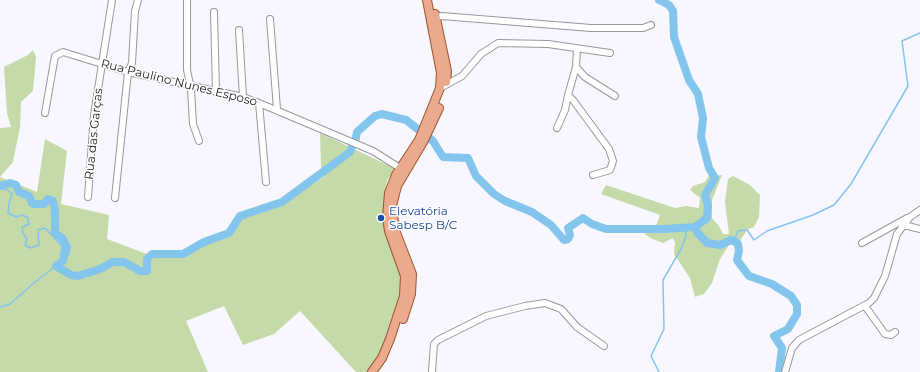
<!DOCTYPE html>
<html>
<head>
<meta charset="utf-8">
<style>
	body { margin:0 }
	canvas { display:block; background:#f8f7ff }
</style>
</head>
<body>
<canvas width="920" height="372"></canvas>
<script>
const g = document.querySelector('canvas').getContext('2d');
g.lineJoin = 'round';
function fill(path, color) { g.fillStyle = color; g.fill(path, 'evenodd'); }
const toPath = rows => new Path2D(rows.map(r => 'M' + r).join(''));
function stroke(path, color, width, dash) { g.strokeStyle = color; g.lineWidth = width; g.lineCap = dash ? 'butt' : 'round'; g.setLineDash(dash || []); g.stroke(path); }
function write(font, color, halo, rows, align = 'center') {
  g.font = font + ' Montserrat,sans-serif'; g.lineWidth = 3; g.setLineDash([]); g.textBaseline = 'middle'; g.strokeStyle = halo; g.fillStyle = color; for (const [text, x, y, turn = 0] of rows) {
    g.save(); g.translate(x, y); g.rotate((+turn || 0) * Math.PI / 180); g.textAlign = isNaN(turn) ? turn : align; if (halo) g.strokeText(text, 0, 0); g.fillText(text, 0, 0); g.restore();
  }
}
fill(toPath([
	[33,50,36,57,33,91,21,102,20,127,13,162,0,177,37,192,45,139,67,151,61,204,109,215,107,239,155,257,184,256,205,245,231,236,242,219,284,204,325,176,321,167,320,133,396,169,387,180,383,214,386,233,402,275,400,296,379,358,370,370,367,372,356,372,300,311,274,334,243,345,224,306,186,321,208,372,0,372,0,128,11,127,7,113,4,67,28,55],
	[722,175,712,200,712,218,719,226,723,234,729,234,725,202,728,179,733,176,750,185,760,195,759,217,754,227,747,230,738,244,729,245,720,259,712,283,704,294,695,297,690,278,674,254,675,243,673,238,663,243,650,238,643,232,656,226,660,215,601,194,606,185,675,208,687,206,699,208,700,198,690,190,693,186,705,182,709,176]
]), '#c5daa9');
stroke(toPath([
	[0,188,8,190,12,194,9,203,8,213,16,217,22,215,27,217,29,224,22,227,23,233,27,239,25,245,31,248,39,245,38,230,45,228,62,246,60,260,56,266,35,282,10,304,0,307],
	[734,241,738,231,747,230,754,240,767,231,813,215,834,205,851,184,908,86,902,41,920,33],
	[659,372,651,356,664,329,663,280,681,249,686,236,685,227]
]), '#83c5ed', 1.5);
stroke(toPath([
	[659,0,669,5,673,11,674,37,689,80,698,94,703,118,701,137,709,168,715,178,705,195,708,205,707,218,695,227,697,232,707,243,720,245,731,240,734,241,738,244,739,251,737,260,749,276,772,284,791,296,797,305,797,314,788,329,774,336,782,348,779,372],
	[355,142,357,132,375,116,382,114,406,120,433,141,443,157,468,158,476,176,494,194,505,201,532,212,551,225,564,240,568,239,570,235,568,228,583,218,592,224,606,229,664,229,695,227],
	[0,186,10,183,16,185,19,192,29,196,32,203,34,204,44,204,48,199,53,201,55,211,55,233,62,238,67,247,63,261,56,266,71,275,78,276,100,269,113,262,124,262,140,271,147,271,147,259,152,254,183,254,204,242,229,233,240,216,282,202,350,152,352,147]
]), '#83c5ed', 8);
const minor = toPath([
	[187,0,187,70,191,89,193,124,199,141],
	[214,12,216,92],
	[431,18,442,16,591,28,643,28,651,25],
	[270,19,277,109],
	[239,30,243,97],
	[577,49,576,67,568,95,573,100,609,149,613,161,610,170,593,175],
	[576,67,585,77,615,96],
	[440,88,462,76,481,54,498,43,548,44,610,53],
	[259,103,266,182],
	[45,113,55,56,63,52,128,72,243,97,259,103,373,151,400,168],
	[557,128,565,110,568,95],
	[88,197,94,115,112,0],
	[115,198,128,72,132,63,135,11,138,0],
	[902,226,908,226,920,229],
	[862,243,907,218],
	[865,306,885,334,891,335,895,332],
	[432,372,434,344,438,340,486,316,525,306,545,303,561,309,577,327,604,346],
	[785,372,792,348,799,340,869,303,874,298,885,276,897,234,910,217,920,210]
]);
const major = toPath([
	[435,14,447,71,446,82],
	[403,319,411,294,412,274,395,230,392,206,397,186,423,142,439,108],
	[372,372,382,358,390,339,404,296,405,276,389,231,387,217,389,193,396,175,419,140,440,88,441,73,427,0]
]);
stroke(minor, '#98979e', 8);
stroke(major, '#995332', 10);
stroke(minor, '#fff', 6);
stroke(major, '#ebaa8b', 8);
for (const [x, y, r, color] of [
	[381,218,4,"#1a4fb4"]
]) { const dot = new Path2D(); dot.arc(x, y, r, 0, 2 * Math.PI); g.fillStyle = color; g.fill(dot); stroke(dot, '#fff', 1.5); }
write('12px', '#1a1a1d', '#fff', [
	["Rua Paulino Nunes Esposo",179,83,14],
	["Rua das Garças",94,134,-84]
]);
write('12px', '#164399', '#fff', [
	["Elevatória",389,211],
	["Sabesp B/C",389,225]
], 'left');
</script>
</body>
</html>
